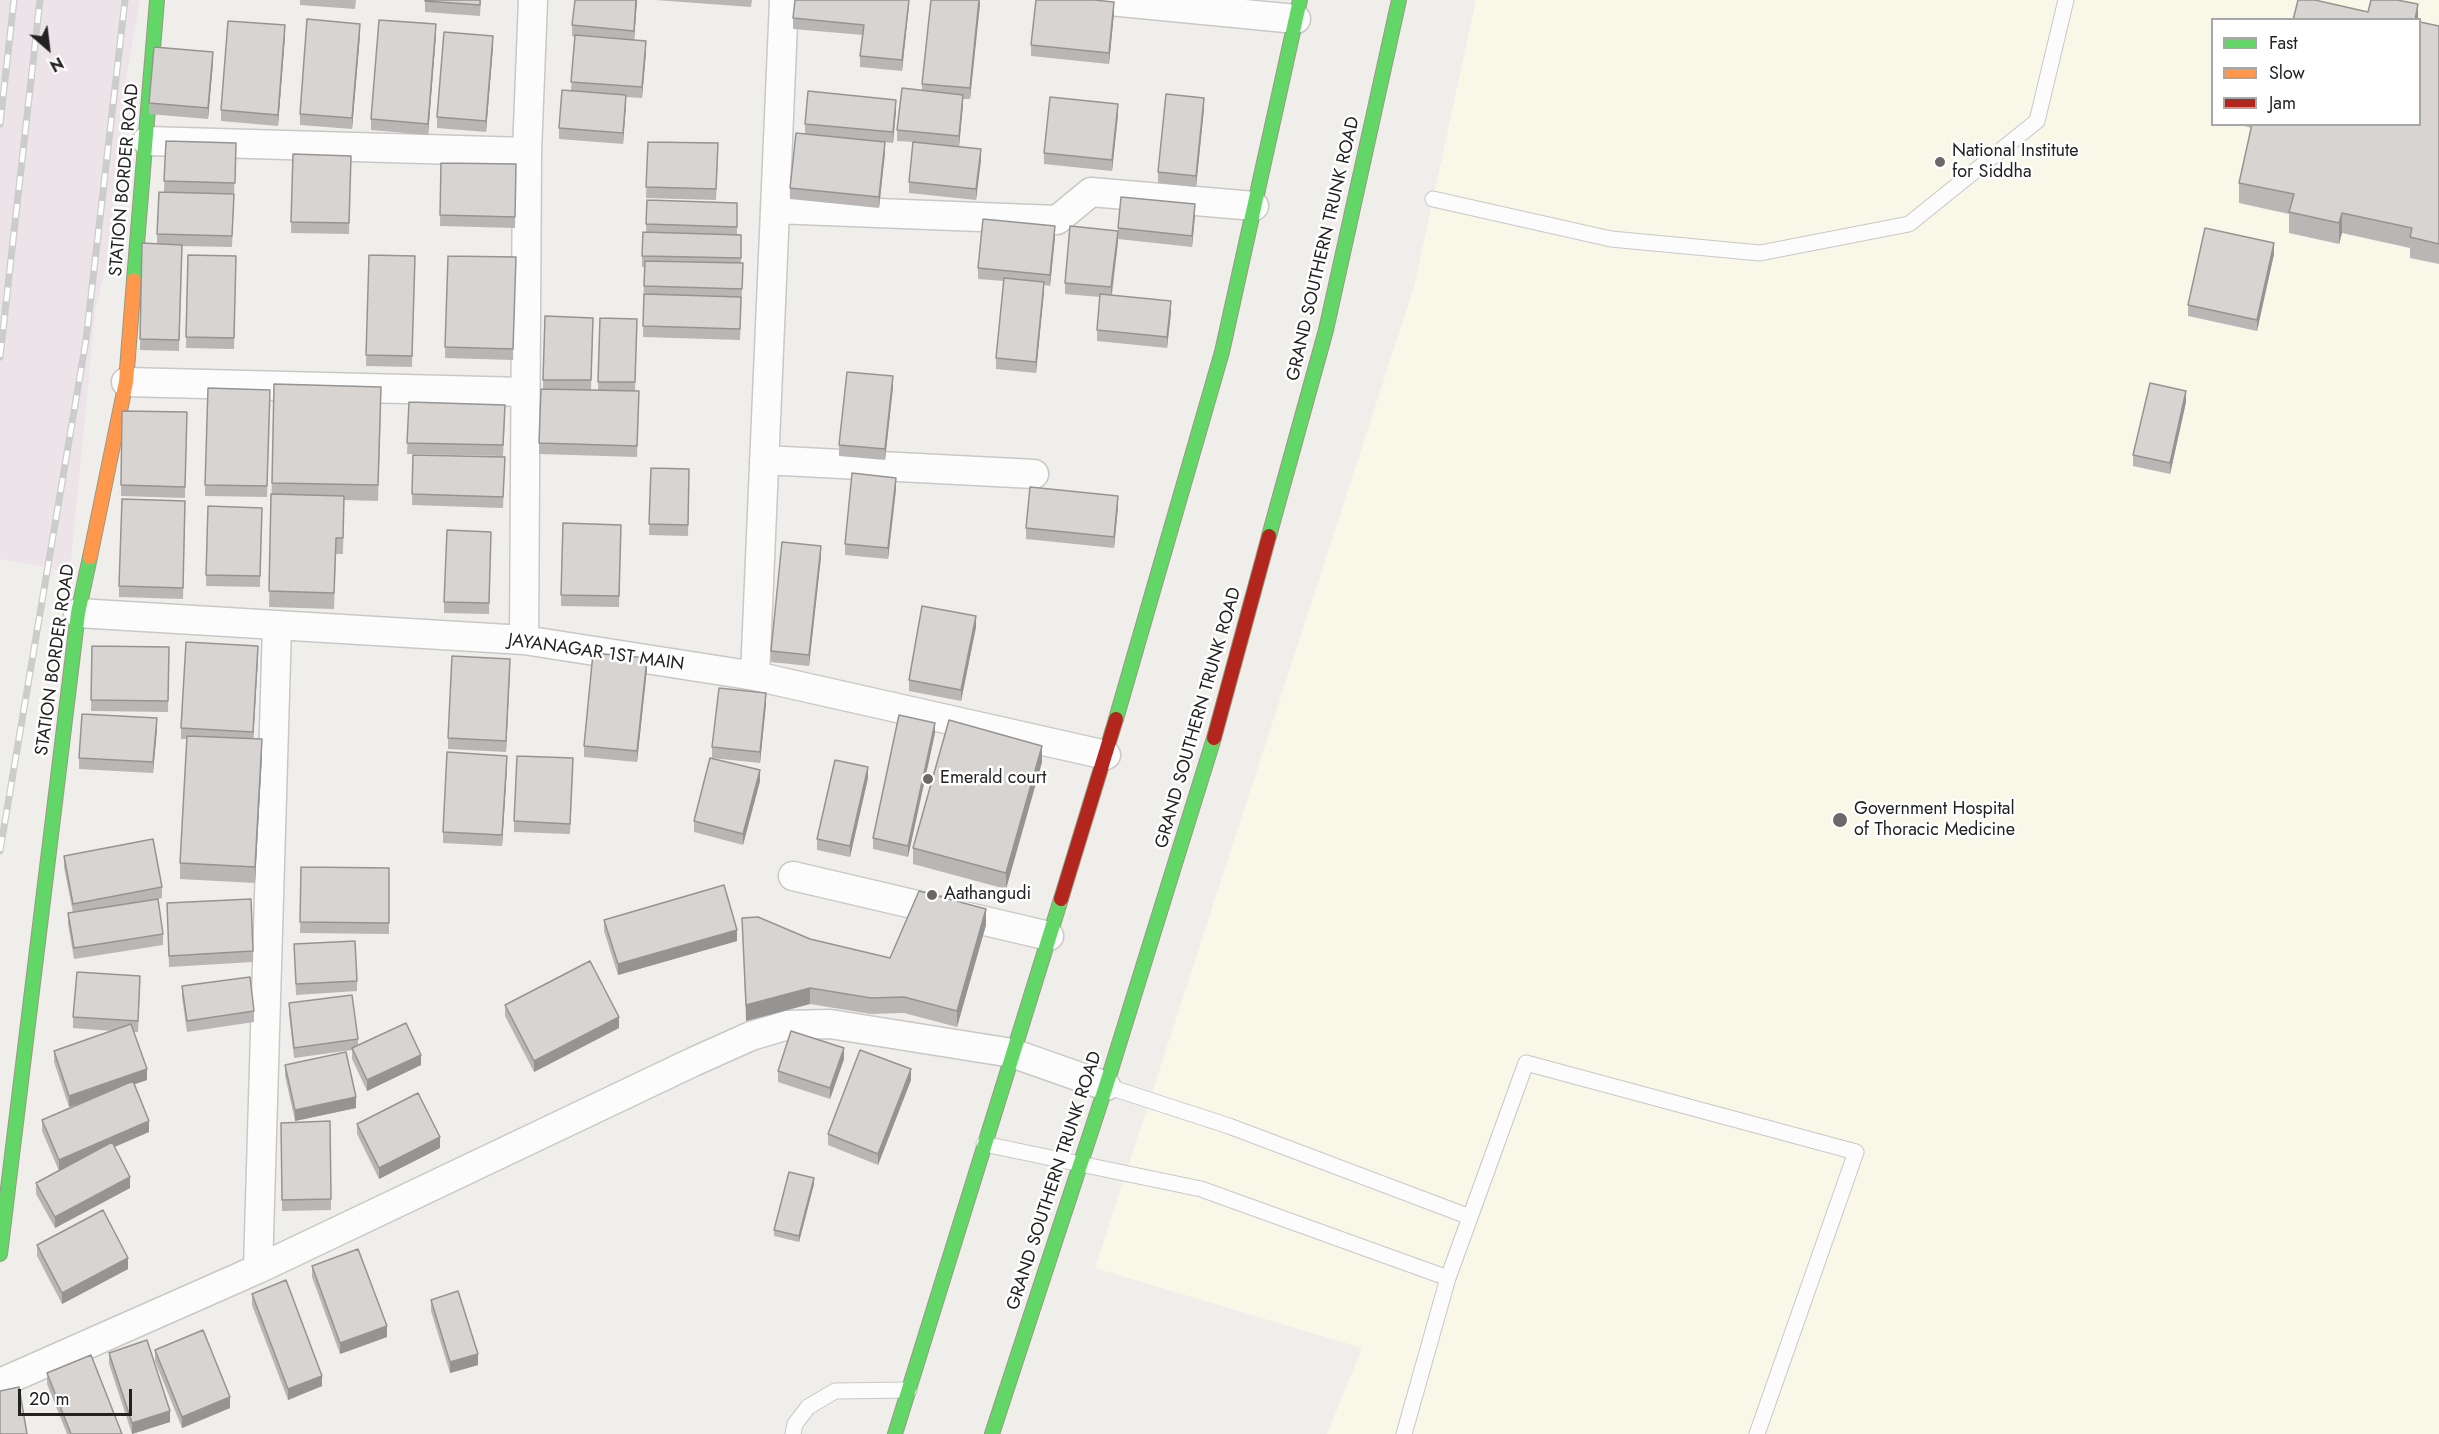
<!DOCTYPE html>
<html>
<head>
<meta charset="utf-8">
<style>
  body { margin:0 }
  #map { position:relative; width:2439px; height:1434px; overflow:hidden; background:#f0eeeb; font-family:Jost,sans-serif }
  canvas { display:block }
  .legend { position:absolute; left:2211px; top:18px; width:210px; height:108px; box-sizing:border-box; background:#fff; border:2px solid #a7a7a7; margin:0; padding:8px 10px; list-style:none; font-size:18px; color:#222 }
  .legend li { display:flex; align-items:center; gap:12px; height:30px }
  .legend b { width:30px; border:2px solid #a7a7a7 }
  .north { position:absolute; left:18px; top:18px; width:60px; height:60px; -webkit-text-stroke:4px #fff; paint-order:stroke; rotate:152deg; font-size:16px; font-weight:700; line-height:24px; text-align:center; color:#222 }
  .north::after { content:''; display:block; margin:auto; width:21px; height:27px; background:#222; clip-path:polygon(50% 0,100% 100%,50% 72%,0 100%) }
  .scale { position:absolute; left:18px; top:1389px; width:114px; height:27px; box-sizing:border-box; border:3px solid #222; border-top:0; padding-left:8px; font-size:18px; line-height:21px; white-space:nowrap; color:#222; -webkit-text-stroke:4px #fff; paint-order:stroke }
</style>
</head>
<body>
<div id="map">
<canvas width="2439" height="1434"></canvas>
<ul class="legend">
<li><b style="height:8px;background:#63d668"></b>Fast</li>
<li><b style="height:8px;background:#ff974d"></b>Slow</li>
<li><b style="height:8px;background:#b3261e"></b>Jam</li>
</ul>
<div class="north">N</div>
<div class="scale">20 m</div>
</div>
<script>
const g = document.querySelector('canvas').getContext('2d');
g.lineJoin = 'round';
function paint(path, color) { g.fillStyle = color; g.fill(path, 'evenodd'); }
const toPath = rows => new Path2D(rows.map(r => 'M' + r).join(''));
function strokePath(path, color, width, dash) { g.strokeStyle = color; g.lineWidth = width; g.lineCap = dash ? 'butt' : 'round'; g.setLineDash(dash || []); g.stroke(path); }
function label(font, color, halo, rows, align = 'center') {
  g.font = font + ' Jost,sans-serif'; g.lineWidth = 5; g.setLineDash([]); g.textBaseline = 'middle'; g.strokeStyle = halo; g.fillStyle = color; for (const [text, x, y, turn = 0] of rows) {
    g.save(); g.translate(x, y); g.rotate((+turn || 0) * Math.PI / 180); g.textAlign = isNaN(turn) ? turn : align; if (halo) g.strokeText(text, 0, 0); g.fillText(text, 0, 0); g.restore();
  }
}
const industrial = toPath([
  [0,0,140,0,123,97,110,248,95,313,70,572,0,559]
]);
const education = toPath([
  [1476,0,2439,0,2439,1434,1327,1434,1362,1348,1095,1268,1414,287],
  [2212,20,2420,20,2420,124,2212,124]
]);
const lane = toPath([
  [1433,199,1611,239,1760,253,1909,224,2037,121,2066,0],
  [1106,1086,1229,1126,1470,1217],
  [984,1144,1201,1189,1448,1278],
  [793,1434,795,1424,808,1407,835,1391,909,1390],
  [1404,1434,1448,1278,1526,1063,1856,1152,1757,1434]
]);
const street = toPath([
  [1100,0,1296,19],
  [147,141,527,152],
  [775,209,1057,220,1091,192,1254,206],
  [126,382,524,392],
  [764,460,1034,474],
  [78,613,524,640,755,676,1106,755],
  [524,640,527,152,533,0],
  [755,676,784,0],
  [793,876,1049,936],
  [258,1269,277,626],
  [0,1383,258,1269,693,1062,751,1036,788,1025,830,1024,1012,1053,1106,1086]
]);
const fast = toPath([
  [134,280,157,0],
  [1269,536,1326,330,1399,0],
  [1116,719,1222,352,1300,0],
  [0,1254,78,613,90,557],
  [895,1434,1061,899],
  [992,1434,1106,1086,1214,738]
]);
const slow = toPath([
  [90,557,126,382,134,280]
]);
const jam = toPath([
  [1214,738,1269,536],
  [1061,899,1116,719]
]);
const rail = toPath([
  [0,124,14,0],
  [0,357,40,0],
  [0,851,86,340,125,0]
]);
const wall = toPath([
  [300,0,356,0,355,9,300,5],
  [425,0,481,0,480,16,425,12],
  [637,0,634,40,646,52,642,98,626,97,623,144,559,139,559,128,571,91,575,37,572,36,572,25],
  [655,0,752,0,751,7],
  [909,0,902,71,860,67,860,56,863,35,793,29,793,18],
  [980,0,970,99,963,99,959,146,981,160,976,200,909,193,909,182,913,142,897,141,897,130,922,90,922,84],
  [1114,13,1109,64,1031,56,1031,45],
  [2439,26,2439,264,2410,258,2410,248,2342,233,2339,244,2289,233,2289,214,2239,203,2239,183,2252,128,2236,124,2420,124],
  [360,35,352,129,300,125,300,114],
  [436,35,428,135,371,130,371,119],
  [285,36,278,126,221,121,221,110],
  [493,47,486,132,437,128,437,117],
  [213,63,208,119,149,114,149,103],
  [1204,109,1196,187,1158,183,1158,172],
  [896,111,893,143,885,142,885,153,879,208,790,199,790,188,805,134,805,124],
  [1118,115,1112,171,1044,164,1044,153],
  [166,141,236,143,232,247,182,246,179,351,140,350,142,243,157,244,157,234,164,192],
  [648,142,718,154,716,200,646,198],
  [293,154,351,156,349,234,291,233],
  [441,163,516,164,515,228,440,226],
  [647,200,737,203,737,234,741,235,741,263,743,263,740,340,643,337,644,267,642,267,642,256,646,232],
  [1195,215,1192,247,1118,239,1118,228],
  [1055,237,1050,286,1044,285,1036,373,996,369,996,358,1004,281,978,279,978,268],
  [1118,242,1112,295,1171,312,1167,348,1097,341,1097,330,1100,297,1065,294,1065,283],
  [2274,254,2257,331,2188,316,2188,305],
  [188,255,236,256,234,349,186,348],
  [369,255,415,256,412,367,366,366],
  [448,256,516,257,513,360,445,358],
  [545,316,593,318,591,390,598,390,600,318,637,319,635,391,639,402,637,457,539,454,539,443,543,389],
  [274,384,381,403,378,501,344,500,343,554,336,554,334,609,269,607],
  [893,387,885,460,839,456,839,445],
  [208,388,270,390,267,497,205,496],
  [409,402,505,416,503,456,407,454],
  [2186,402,2170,474,2133,466,2133,455],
  [122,411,187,412,185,498,121,496],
  [413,455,505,457,503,508,412,505],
  [651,468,689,469,688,536,649,535],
  [896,489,888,559,845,555,845,544],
  [208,506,262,508,260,587,206,586],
  [1118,507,1114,548,1026,539,1026,528],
  [185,512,183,599,119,597,119,586],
  [563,523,621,525,619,607,561,606],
  [491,532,489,614,444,613,444,602],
  [821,557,809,666,771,662,771,651],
  [976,627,961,701,909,691,909,680],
  [92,646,169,647,168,712,91,711],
  [258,657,253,739,262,755,255,883,180,879,180,863,187,739,181,739,181,728],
  [647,669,637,762,584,757,584,746],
  [510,670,506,752,448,749,448,738],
  [766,704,760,763,712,758,712,747],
  [157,729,153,773,79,769,79,758],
  [935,733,908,857,873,849,873,838],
  [1042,762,1006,889,913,864,913,848],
  [507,767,502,846,443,843,443,832],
  [573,769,570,834,514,832,514,821],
  [868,778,850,857,817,850,817,839],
  [760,781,743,845,694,832,694,821],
  [64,856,162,887,162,898,149,901,163,934,163,945,74,959,68,924,68,913,73,913,64,867],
  [301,867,389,868,389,934,300,933],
  [167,903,253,951,253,962,169,967],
  [742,918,810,939,890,958,986,925,957,1027,904,1013,871,1014,810,1004,746,1021],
  [604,920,737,941,618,975,604,931],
  [294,944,357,981,357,991,296,995],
  [182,986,254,1011,254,1022,187,1032,182,997],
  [140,987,138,1032,134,1032,147,1080,134,1084,149,1132,114,1147,130,1188,55,1228,36,1194,36,1183,59,1171,42,1131,42,1120,86,1101,69,1107,54,1062,54,1051,113,1031,73,1028,73,1017],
  [289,1003,358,1039,358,1046,421,1065,367,1091,352,1059,352,1050,294,1058,289,1014],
  [505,1005,619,1028,534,1072,505,1016],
  [844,1059,830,1099,778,1082,778,1071],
  [285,1065,356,1108,295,1121,285,1076],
  [911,1080,878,1165,828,1145,828,1134],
  [330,1121,331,1210,282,1211,281,1123],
  [357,1124,440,1148,379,1179,357,1134],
  [814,1184,799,1242,774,1236,774,1230],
  [37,1245,128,1269,62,1304,37,1256],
  [312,1266,387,1337,340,1354,312,1277],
  [252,1294,322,1386,288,1400,252,1305],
  [431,1300,478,1365,450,1373,431,1311],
  [155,1350,230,1408,182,1428,155,1361],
  [109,1353,170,1422,132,1434,109,1364],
  [47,1373,122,1434,67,1434,47,1384]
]);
const shadedWall = toPath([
  [636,0,637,0,634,42,634,31],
  [909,0,909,6,902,71,902,60],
  [979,0,980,5,970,99,970,88],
  [1114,2,1114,13,1109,64,1109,53],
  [2418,4,2418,20,2415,20],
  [360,24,360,35,352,129,352,118],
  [436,24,436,35,428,135,428,124],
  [285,25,285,36,278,126,278,115],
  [493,36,493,47,486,132,486,121],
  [646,41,646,52,642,98,642,87],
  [213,52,213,63,208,119,208,108],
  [626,95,626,106,623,144,623,133],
  [963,95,963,106,959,147,959,136],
  [1204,98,1204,109,1196,187,1196,176],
  [896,100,896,111,893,143,893,132],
  [1118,104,1118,115,1112,171,1112,160],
  [885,142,885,153,879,208,879,197],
  [981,149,981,160,976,200,976,189],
  [1195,204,1195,215,1192,247,1192,236],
  [2342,213,2342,233,2339,244,2339,223],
  [1055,226,1055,237,1050,286,1050,275],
  [1118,231,1118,242,1111,298,1111,287],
  [2274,243,2274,254,2257,331,2257,320],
  [1044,282,1044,293,1036,373,1036,362],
  [1171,301,1171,312,1167,348,1167,337],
  [893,376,893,387,885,460,885,449],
  [2186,391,2186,402,2170,474,2170,463],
  [896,478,896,489,888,559,888,548],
  [1118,496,1118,507,1114,548,1114,537],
  [821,546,821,557,809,666,809,655],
  [976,616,976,627,961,701,961,690],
  [258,646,258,657,253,743,253,732],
  [647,658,647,669,637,762,637,751],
  [510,659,510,670,506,752,506,741],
  [766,693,766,704,760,763,760,752],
  [157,718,157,729,153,773,153,762],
  [935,723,935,733,908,857,908,846],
  [262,739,262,755,255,883,255,867],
  [1042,746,1042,762,1006,889,1006,873],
  [507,756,507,767,502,846,502,835],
  [868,767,868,778,850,857,850,846],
  [760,770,760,781,743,845,743,834],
  [986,909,986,925,957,1027,957,1011],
  [737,930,737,941,618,975,618,964],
  [810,988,810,1004,746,1021,746,1005],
  [619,1017,619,1028,534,1072,534,1061],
  [844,1048,844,1059,830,1099,830,1088],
  [421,1055,421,1065,367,1091,367,1080],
  [147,1069,147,1080,69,1107,69,1096],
  [911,1069,911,1080,878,1165,878,1154],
  [356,1097,356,1108,295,1121,295,1110],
  [149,1121,149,1132,59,1171,59,1160],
  [440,1137,440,1148,379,1179,379,1168],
  [130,1177,130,1188,55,1228,55,1217],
  [814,1178,814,1184,799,1242,799,1236],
  [128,1258,128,1269,62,1304,62,1293],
  [387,1326,387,1337,340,1354,340,1343],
  [478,1354,478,1365,450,1373,450,1362],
  [322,1376,322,1386,288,1400,288,1389],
  [230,1397,230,1408,182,1428,182,1417],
  [170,1411,170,1422,132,1434,132,1423]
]);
const building = toPath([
  [425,0,480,0,480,5,425,1,425,0],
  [575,0,636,0,634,31,572,25,575,0],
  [795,0,909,0,902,60,860,56,864,25,793,18,795,0],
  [931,0,979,0,970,88,922,84,931,0],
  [1036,0,1094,0,1114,2,1109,53,1031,45,1036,0],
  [2298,0,2315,0,2368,12,2371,0,2397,0,2418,4,2415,20,2293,20,2298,0],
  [307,19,360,24,352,118,300,114,307,19],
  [379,20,436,24,428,124,371,119,379,20],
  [228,21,285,25,278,115,221,110,228,21],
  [2420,22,2439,26,2439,244,2410,237,2412,228,2342,213,2339,223,2289,212,2294,194,2239,183,2252,124,2420,124,2420,22],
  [444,32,493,36,486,121,437,117,444,32],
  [575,35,646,41,642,87,571,82,575,35],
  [154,47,213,52,208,108,149,103,154,47],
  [902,88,963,95,959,136,897,130,902,88],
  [562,90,626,95,623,133,559,128,562,90],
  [808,91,896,100,893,132,805,124,808,91],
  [1166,94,1204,98,1196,176,1158,172,1166,94],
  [1050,97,1118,104,1112,160,1044,153,1050,97],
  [796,133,885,142,879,197,790,188,796,133],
  [166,141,236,143,235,183,164,181,166,141],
  [648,142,718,143,716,189,646,187,648,142],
  [913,142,981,149,976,189,909,182,913,142],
  [293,154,351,156,349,223,291,222,293,154],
  [441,163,516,164,515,217,440,215,441,163],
  [159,192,234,194,232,236,157,234,159,192],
  [1121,197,1195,204,1192,236,1118,228,1121,197],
  [647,200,737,203,737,227,646,224,647,200],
  [983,219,1055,226,1050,275,978,268,983,219],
  [1070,226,1118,231,1111,287,1065,283,1070,226],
  [2205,228,2274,243,2257,320,2188,305,2205,228],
  [643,232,741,235,741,258,642,256,643,232],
  [142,243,182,245,179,340,140,339,142,243],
  [188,255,236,256,234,338,186,337,188,255],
  [369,255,415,256,412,356,366,355,369,255],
  [448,256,516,257,513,349,445,347,448,256],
  [645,261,743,263,742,289,644,286,645,261],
  [1004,278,1044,282,1036,362,996,358,1004,278],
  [644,294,741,297,740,329,643,326,644,294],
  [1100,294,1171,301,1167,337,1097,330,1100,294],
  [545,316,593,318,591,380,543,380,545,316],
  [600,318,637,319,635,382,598,382,600,318],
  [847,372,893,376,885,449,839,445,847,372],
  [2150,383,2186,391,2170,463,2133,455,2150,383],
  [274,384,381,387,378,485,272,483,274,384],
  [208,388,270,390,267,486,205,485,208,388],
  [541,389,639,391,637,446,539,443,541,389],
  [409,402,505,405,503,445,407,443,409,402],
  [122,411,187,412,185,487,121,485,122,411],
  [413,455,505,457,503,497,412,494,413,455],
  [651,468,689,469,688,525,649,524,651,468],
  [852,473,896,478,888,548,845,544,852,473],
  [1030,487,1118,496,1114,537,1026,528,1030,487],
  [271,494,344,496,343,538,336,538,334,593,269,591,271,494],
  [122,499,185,501,183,588,119,586,122,499],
  [208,506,262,508,260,576,206,575,208,506],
  [563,523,621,525,619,596,561,595,563,523],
  [447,530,491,532,489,603,444,602,447,530],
  [782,542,821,546,809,655,771,651,782,542],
  [922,606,976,616,961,690,909,680,922,606],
  [186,642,258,646,253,732,181,728,186,642],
  [92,646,169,647,168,701,91,700,92,646],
  [593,653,647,658,637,751,584,746,593,653],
  [452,656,510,659,506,741,448,738,452,656],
  [719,688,766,693,760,752,712,747,719,688],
  [82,714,157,718,153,762,79,758,82,714],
  [899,715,935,723,908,846,873,838,899,715],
  [949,720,1042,746,1006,873,913,848,949,720],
  [187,736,262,739,255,867,180,863,187,736],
  [447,752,507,756,502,835,443,832,447,752],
  [517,756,573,758,570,824,514,821,517,756],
  [710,758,760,770,743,834,694,821,710,758],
  [835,760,868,767,850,846,817,839,835,760],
  [153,839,162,887,73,904,64,856,153,839],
  [301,867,389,868,389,923,300,922,301,867],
  [724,885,737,930,618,964,604,920,724,885],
  [919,891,986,909,957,1011,904,997,871,998,810,988,746,1005,742,918,758,917,810,939,890,958,919,891],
  [158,899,163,934,74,948,68,913,158,899],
  [251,899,253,951,169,956,167,903,251,899],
  [355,941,357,981,296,984,294,944,355,941],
  [590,961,619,1017,534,1061,505,1005,590,961],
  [77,972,140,976,138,1021,73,1017,77,972],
  [250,977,254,1011,187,1021,182,986,250,977],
  [352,995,358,1039,294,1048,289,1003,352,995],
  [406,1023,421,1055,367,1080,352,1048,406,1023],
  [131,1024,147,1069,69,1096,54,1051,131,1024],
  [791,1031,844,1048,830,1088,778,1071,791,1031],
  [860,1050,911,1069,878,1154,828,1134,860,1050],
  [346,1052,356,1097,295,1110,285,1065,346,1052],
  [133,1081,149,1121,59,1160,42,1120,133,1081],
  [418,1093,440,1137,379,1168,357,1124,418,1093],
  [330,1121,331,1199,282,1200,281,1123,330,1121],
  [112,1142,130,1177,55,1217,36,1183,112,1142],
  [789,1172,814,1178,799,1236,774,1230,789,1172],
  [103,1210,128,1258,62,1293,37,1245,103,1210],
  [358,1249,387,1326,340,1343,312,1266,358,1249],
  [286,1280,322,1376,288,1389,252,1294,286,1280],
  [458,1291,478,1354,450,1362,431,1300,458,1291],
  [203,1330,230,1397,182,1417,155,1350,203,1330],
  [147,1340,170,1411,132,1423,109,1353,147,1340],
  [91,1355,122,1434,71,1434,47,1373,91,1355],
  [19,1387,27,1434,0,1434,0,1391,19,1387]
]);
const markers = [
  [1940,162,6,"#6a6968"],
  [928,779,6,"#6a6968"],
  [1840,820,8,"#6a6968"],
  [932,895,6,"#6a6968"]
];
const poiNames = [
  ["National Institute",1952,152],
  ["for Siddha",1952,173],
  ["Emerald court",940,779],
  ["Government Hospital",1854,810],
  ["of Thoracic Medicine",1854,831],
  ["Aathangudi",944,895]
];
const streetNames = [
  ["STATION BORDER ROAD",125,180,-85],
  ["GRAND SOUTHERN TRUNK ROAD",1324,249,-77],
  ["JAYANAGAR 1ST MAIN",596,653,8],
  ["STATION BORDER ROAD",56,660,-82],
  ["GRAND SOUTHERN TRUNK ROAD",1199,718,-74],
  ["GRAND SOUTHERN TRUNK ROAD",1055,1181,-72]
];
paint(industrial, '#ede4e9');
paint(education, '#f8f7e8');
strokePath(lane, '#c9c8c7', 17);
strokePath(street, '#c9c8c7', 31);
strokePath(fast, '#999a82', 16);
strokePath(slow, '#999a82', 16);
strokePath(jam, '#999a82', 16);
strokePath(lane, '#fdfcfc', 15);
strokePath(street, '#fdfcfc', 28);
strokePath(fast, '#63d668', 14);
strokePath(slow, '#ff974d', 14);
strokePath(jam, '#b3261e', 14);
strokePath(rail, '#ccc', 7);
strokePath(rail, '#fff', 4.5, [14]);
paint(wall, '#b9b6b5');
paint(shadedWall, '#969493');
paint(building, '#d7d4d2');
strokePath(building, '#969493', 1.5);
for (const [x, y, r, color] of markers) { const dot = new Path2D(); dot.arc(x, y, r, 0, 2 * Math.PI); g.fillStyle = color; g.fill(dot); strokePath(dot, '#fff', 2); }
label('18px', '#222', '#fff', poiNames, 'left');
label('18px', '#222', '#fff', streetNames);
</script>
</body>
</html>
